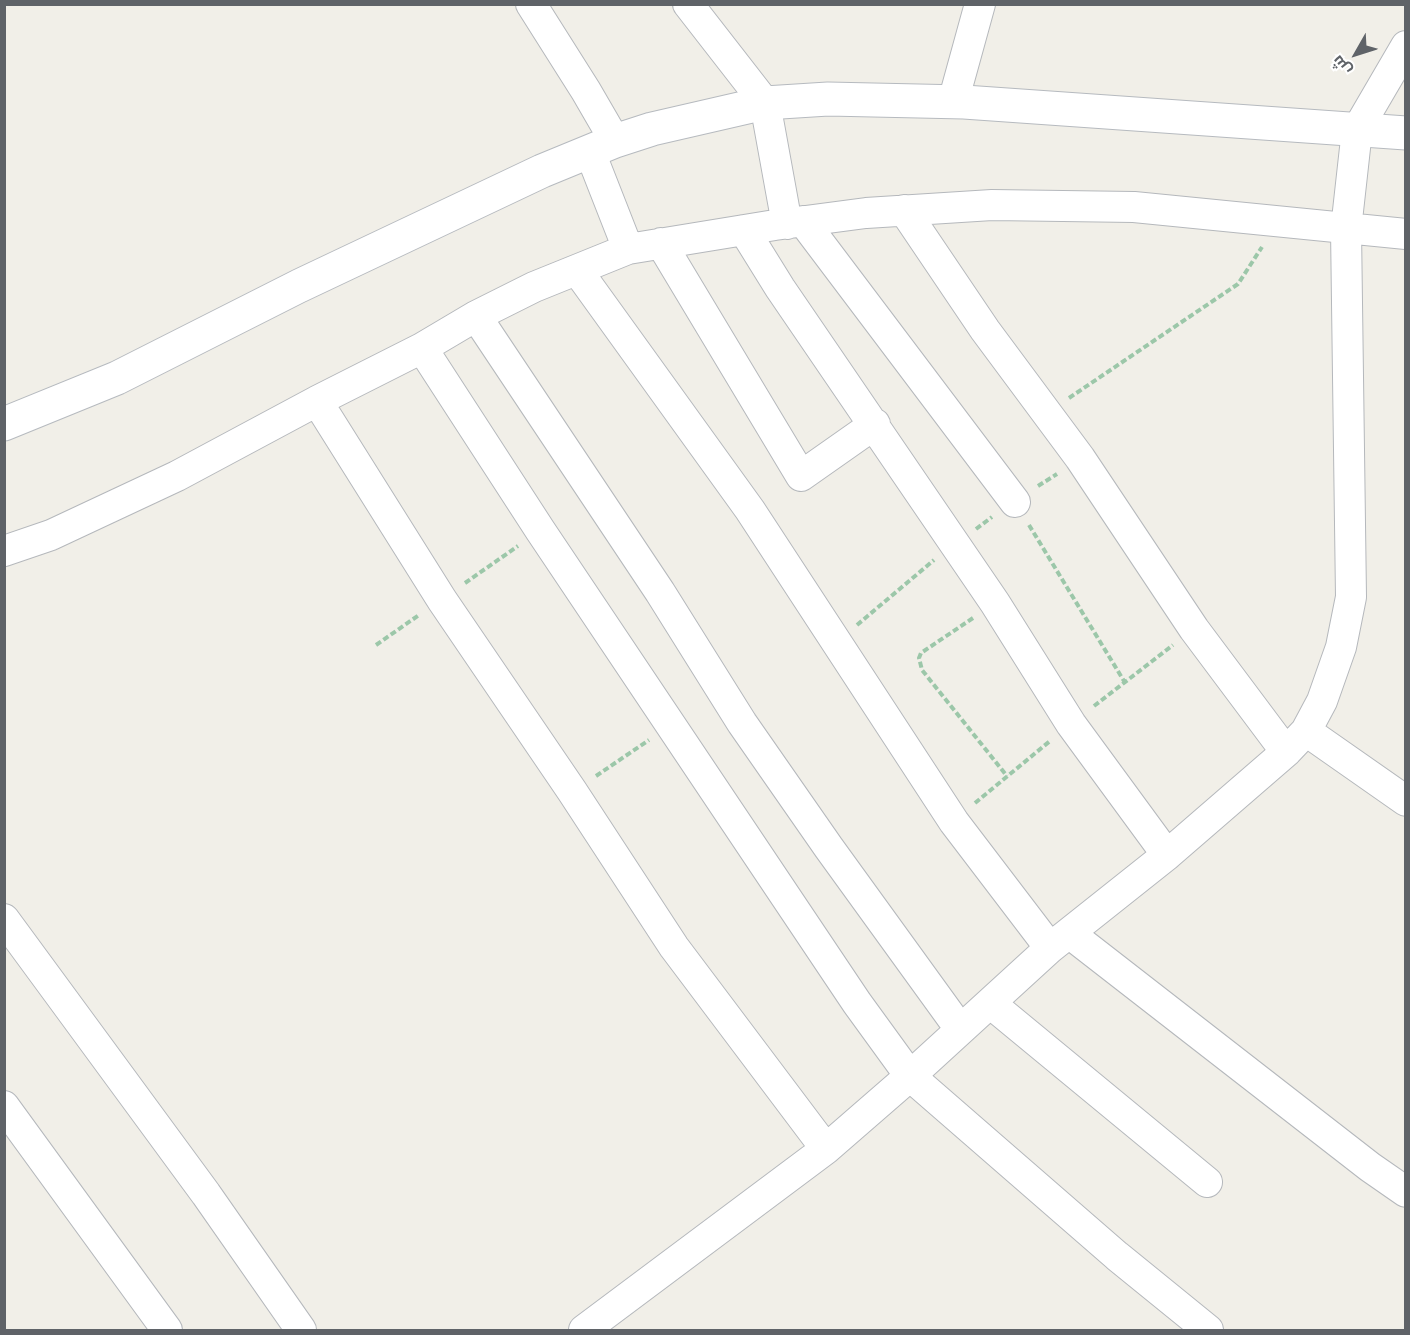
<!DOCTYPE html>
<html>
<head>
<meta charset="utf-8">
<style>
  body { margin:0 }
  #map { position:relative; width:1410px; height:1335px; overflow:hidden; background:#f1efe8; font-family:"Public Sans",Cairo,sans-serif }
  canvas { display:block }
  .frame { position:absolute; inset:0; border:6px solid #5f6368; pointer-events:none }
  .north { position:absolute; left:1326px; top:24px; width:60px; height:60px; -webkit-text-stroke:4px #fff; paint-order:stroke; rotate:231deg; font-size:16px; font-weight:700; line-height:24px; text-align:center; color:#5f6368 }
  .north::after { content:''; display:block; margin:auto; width:21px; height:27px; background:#5f6368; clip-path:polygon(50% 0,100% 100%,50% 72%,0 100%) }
</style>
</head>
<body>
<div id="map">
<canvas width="1410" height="1335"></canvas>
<div class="frame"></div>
<div class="north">ش</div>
</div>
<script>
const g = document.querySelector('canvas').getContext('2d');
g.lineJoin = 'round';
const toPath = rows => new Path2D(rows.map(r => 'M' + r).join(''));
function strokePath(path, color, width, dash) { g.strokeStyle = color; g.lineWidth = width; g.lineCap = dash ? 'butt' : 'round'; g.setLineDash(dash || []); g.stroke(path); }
const path = toPath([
  [1069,398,1238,284,1262,247],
  [1038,486,1057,474],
  [1029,525,1124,681],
  [976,529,992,517],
  [465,583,518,546],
  [973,618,921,653,919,658,922,670,1007,776],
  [857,625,934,560],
  [376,645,419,615],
  [1094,706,1173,645],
  [596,776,649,740],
  [975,803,1050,741]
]);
const minor = toPath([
  [531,4,586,91,615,141],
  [688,4,765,103,787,224],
  [953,102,980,4],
  [590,152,628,249],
  [904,210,985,330,1080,458,1194,629,1286,752],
  [803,221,1015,502],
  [744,230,780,288,995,603,1071,724,1167,855],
  [661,243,801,476,875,424],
  [577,270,750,510,954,822,1050,948],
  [422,348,540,530,857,1003,910,1076,1117,1256,1208,1330],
  [317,401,422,348,476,316],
  [4,551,51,535,177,476,317,401,442,600,572,791,674,947,826,1149],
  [1306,731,1406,801],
  [4,919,206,1194,301,1330],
  [1069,933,1370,1167,1406,1192],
  [990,1003,1207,1182],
  [960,1029,829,848,742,723,660,592,476,316,534,287,628,249,775,225,866,213,992,205,1134,207,1406,234],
  [4,1106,167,1330],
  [584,1330,826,1149,910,1076,1050,948,1167,855,1286,752,1306,731,1322,701,1341,647,1351,597,1346,229,1357,130,1406,46]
]);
const secondary = toPath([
  [4,424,117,378,299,286,542,171,615,141,652,129,765,103,828,99,964,102,1406,133]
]);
strokePath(minor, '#b5b8bc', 32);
strokePath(secondary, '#b6babf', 35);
strokePath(path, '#9cc7a9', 4, [6, 3]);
strokePath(minor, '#fff', 30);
strokePath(secondary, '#fff', 33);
</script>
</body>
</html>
